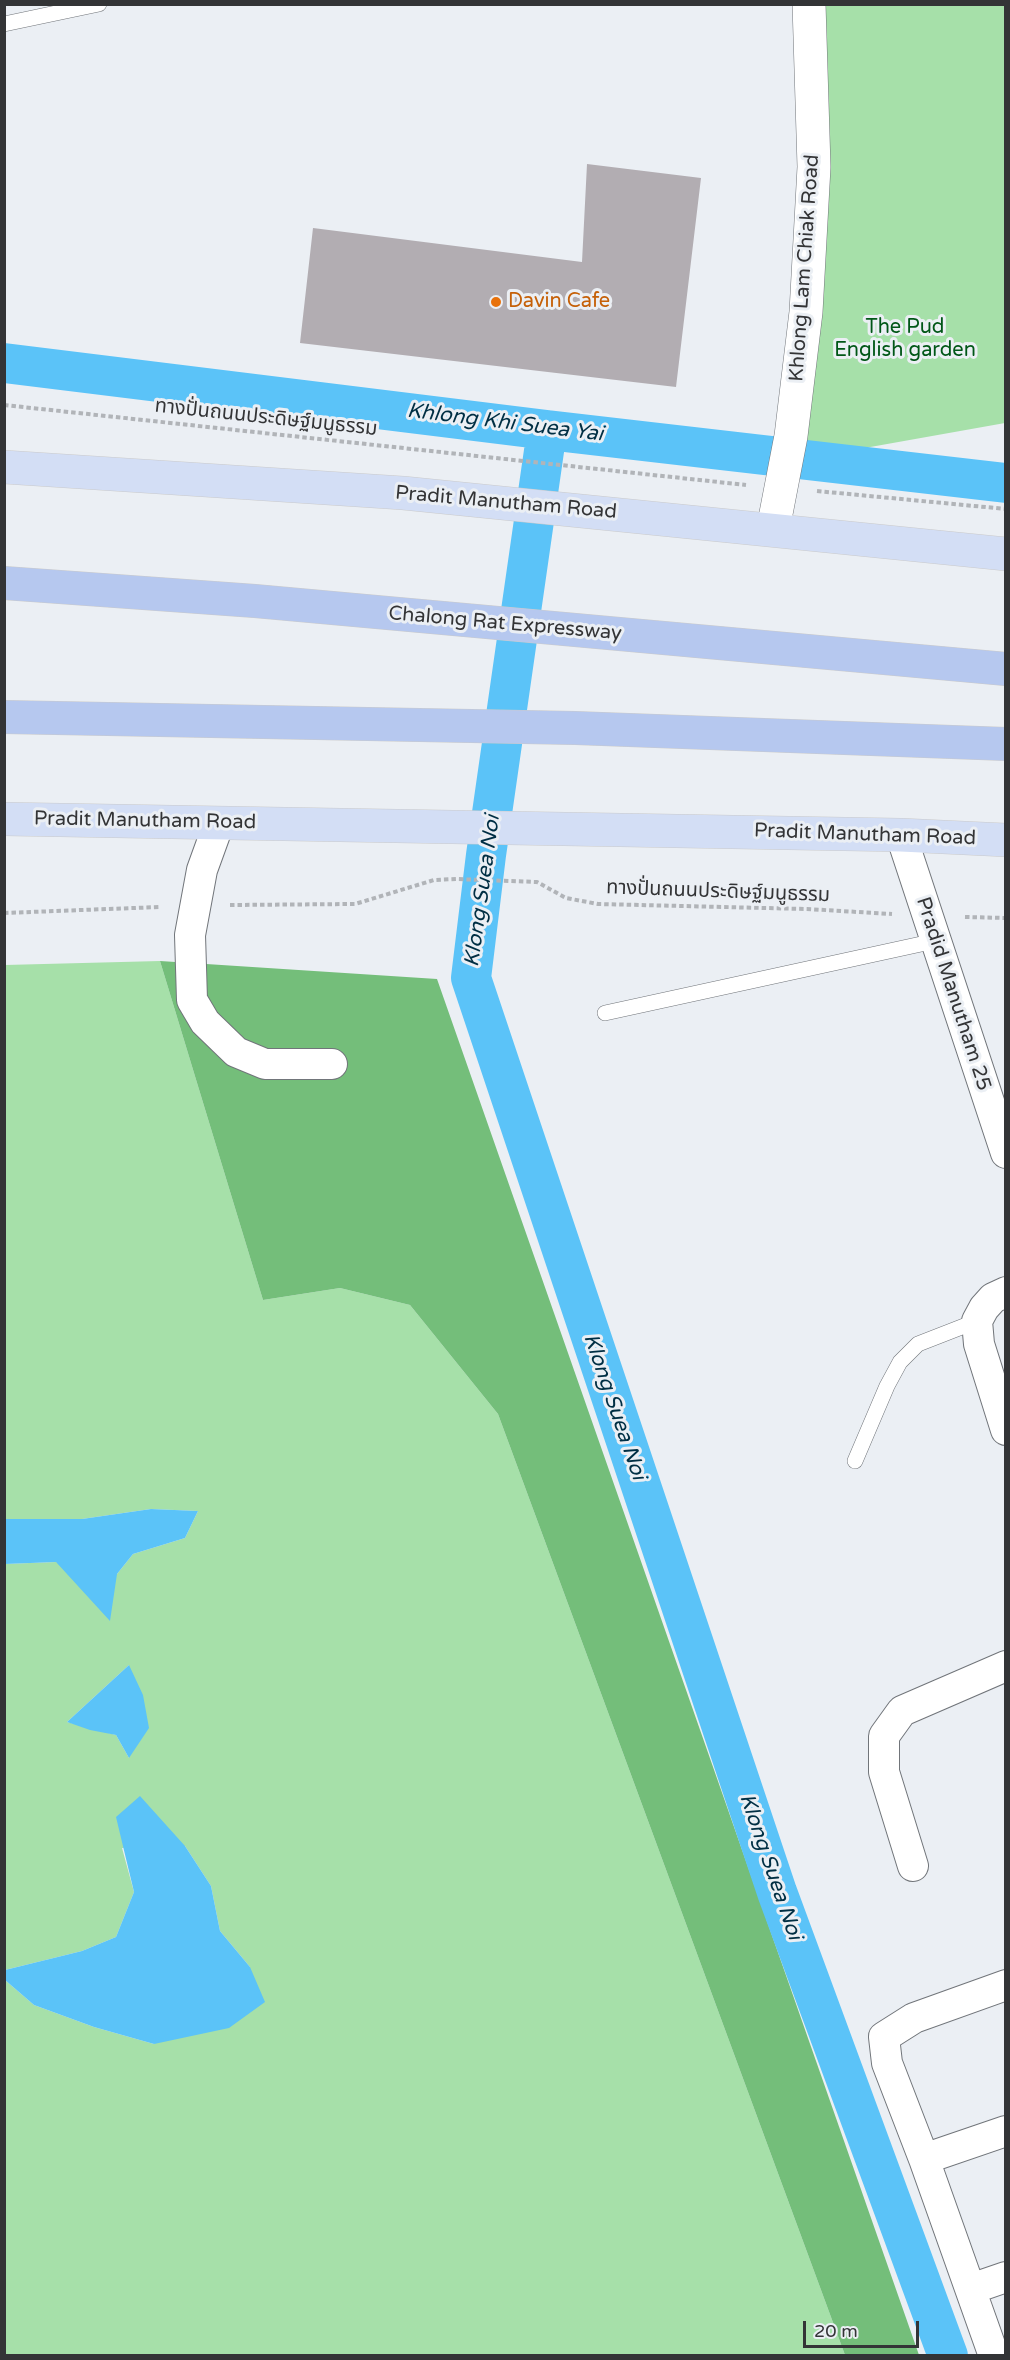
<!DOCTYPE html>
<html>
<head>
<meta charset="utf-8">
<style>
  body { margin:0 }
  #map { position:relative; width:1010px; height:2360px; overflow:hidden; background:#ebeff4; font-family:"Varela Round",sans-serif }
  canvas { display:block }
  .frame { position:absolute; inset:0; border:6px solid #333436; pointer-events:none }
  .scale { position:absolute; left:803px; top:2321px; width:116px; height:27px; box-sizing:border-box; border:3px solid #333436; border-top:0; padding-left:8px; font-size:18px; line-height:21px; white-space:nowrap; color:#333436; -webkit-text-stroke:4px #ebeff4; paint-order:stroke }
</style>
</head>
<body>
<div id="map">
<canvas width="1010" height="2360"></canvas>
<div class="frame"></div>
<div class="scale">20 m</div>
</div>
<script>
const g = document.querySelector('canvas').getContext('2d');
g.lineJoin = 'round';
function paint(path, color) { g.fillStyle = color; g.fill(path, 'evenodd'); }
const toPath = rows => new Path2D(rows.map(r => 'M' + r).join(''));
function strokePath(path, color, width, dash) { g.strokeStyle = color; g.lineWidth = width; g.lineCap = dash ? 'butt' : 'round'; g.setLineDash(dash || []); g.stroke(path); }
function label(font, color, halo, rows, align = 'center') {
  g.font = font + ' "Varela Round","Noto Sans Thai",sans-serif'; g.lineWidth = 6; g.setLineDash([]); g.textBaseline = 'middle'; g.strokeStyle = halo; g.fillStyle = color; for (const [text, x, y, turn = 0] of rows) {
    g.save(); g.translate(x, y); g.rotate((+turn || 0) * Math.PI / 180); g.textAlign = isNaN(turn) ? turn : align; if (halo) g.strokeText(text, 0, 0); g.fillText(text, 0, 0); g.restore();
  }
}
const green = toPath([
  [809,5,1005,5,1005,423,803,459],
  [160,961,263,1300,340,1288,410,1305,498,1414,845,2355,5,2355,5,1980,34,2005,94,2027,154,2044,250,1967,220,1931,211,1886,185,1846,122,1848,134,1892,116,1937,82,1951,5,1970,4,1564,56,1562,117,1574,133,1554,185,1538,198,1511,151,1509,82,1519,5,1519,5,965],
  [129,1665,129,1758,116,1735,67,1722]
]);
const forest = toPath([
  [160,961,437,979,919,2355,845,2355,498,1414,410,1305,340,1288,263,1300]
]);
const water = toPath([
  [151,1509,198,1511,185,1538,133,1554,117,1574,110,1621,56,1562,5,1564,5,1519,82,1519],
  [129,1665,143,1695,149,1728,129,1758,116,1735,90,1730,67,1722],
  [140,1796,185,1846,211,1886,220,1931,250,1967,265,2002,229,2028,154,2044,94,2027,34,2005,5,1980,5,1970,82,1951,116,1937,134,1892,116,1817]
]);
const canal = toPath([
  [4,363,547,430,1006,483],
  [547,430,486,855,471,978,777,1892,948,2356]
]);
const building = toPath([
  [587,164,701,178,676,387,300,343,313,228,582,262]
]);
const path = toPath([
  [4,405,746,485],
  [817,491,1006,509],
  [230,905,355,904,434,880,456,879,537,882,566,898,598,904,807,909,892,914],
  [4,913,160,907],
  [965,917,1006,918]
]);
const lane = toPath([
  [4,24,99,4],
  [605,1013,935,941],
  [855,1461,887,1386,900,1362,918,1344,977,1321]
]);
const street = toPath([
  [219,823,202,870,190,935,192,1000,205,1022,236,1052,265,1064,332,1064],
  [901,835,1006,1153],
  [1006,1292,993,1298,984,1308,977,1321,979,1344,1006,1430],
  [913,1866,884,1772,884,1736,902,1711,1006,1666],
  [924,2159,1006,2131],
  [971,2289,1006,2277],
  [994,2356,924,2159,887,2063,884,2037,914,2018,1006,1985]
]);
const secondary = toPath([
  [773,529,791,436,806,312,814,167,809,4]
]);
const primary = toPath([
  [4,467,403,493,1006,554],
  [4,819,901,835,1006,840]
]);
const highway = toPath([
  [4,583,255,601,1006,669],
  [4,717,575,728,1006,744]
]);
const markers = [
  [496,302,6,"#e8710a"]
];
const streetNames = [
  ["Khlong Lam Chiak Road",805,268,-86],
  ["ทางปั่นถนนประดิษฐ์มนูธรรม",266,418,6],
  ["Pradit Manutham Road",506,503,5],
  ["Chalong Rat Expressway",505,624,5],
  ["Pradit Manutham Road",145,821,1],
  ["Pradit Manutham Road",865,835,2],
  ["ทางปั่นถนนประดิษฐ์มนูธรรม",718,892,2],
  ["Pradid Manutham 25",953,994,72]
];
const foodNames = [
  ["Davin Cafe",508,302]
];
const parkNames = [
  ["The Pud",905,328],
  ["English garden",905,351]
];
const waterNames = [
  ["Khlong Khi Suea Yai",505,423,7],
  ["Klong Suea Noi",483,891,-82],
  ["Klong Suea Noi",614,1407,71],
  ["Klong Suea Noi",770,1867,71]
];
paint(green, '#a6e0a9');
paint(forest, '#74be7a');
paint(water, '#5bc3f8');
strokePath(canal, '#5bc3f8', 40);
paint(building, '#b2adb2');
strokePath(lane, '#71757a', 16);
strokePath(street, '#71757a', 32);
strokePath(secondary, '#71757a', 34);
strokePath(primary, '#cacacb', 34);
strokePath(highway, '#cacacb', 34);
strokePath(path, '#b1b4b8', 4, [4.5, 3]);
strokePath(lane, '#fff', 15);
strokePath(street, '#fff', 30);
strokePath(secondary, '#fff', 33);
strokePath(primary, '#d3def5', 33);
strokePath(highway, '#b6c8ef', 33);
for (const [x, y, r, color] of markers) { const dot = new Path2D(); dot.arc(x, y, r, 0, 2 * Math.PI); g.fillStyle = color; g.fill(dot); strokePath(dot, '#ebeff4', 2); }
label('20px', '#333436', '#ebeff4', streetNames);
label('20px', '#c56008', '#ebeff4', foodNames, 'left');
label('20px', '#005717', '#ebeff4', parkNames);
label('italic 21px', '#002f44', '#ebeff4', waterNames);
</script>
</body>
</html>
